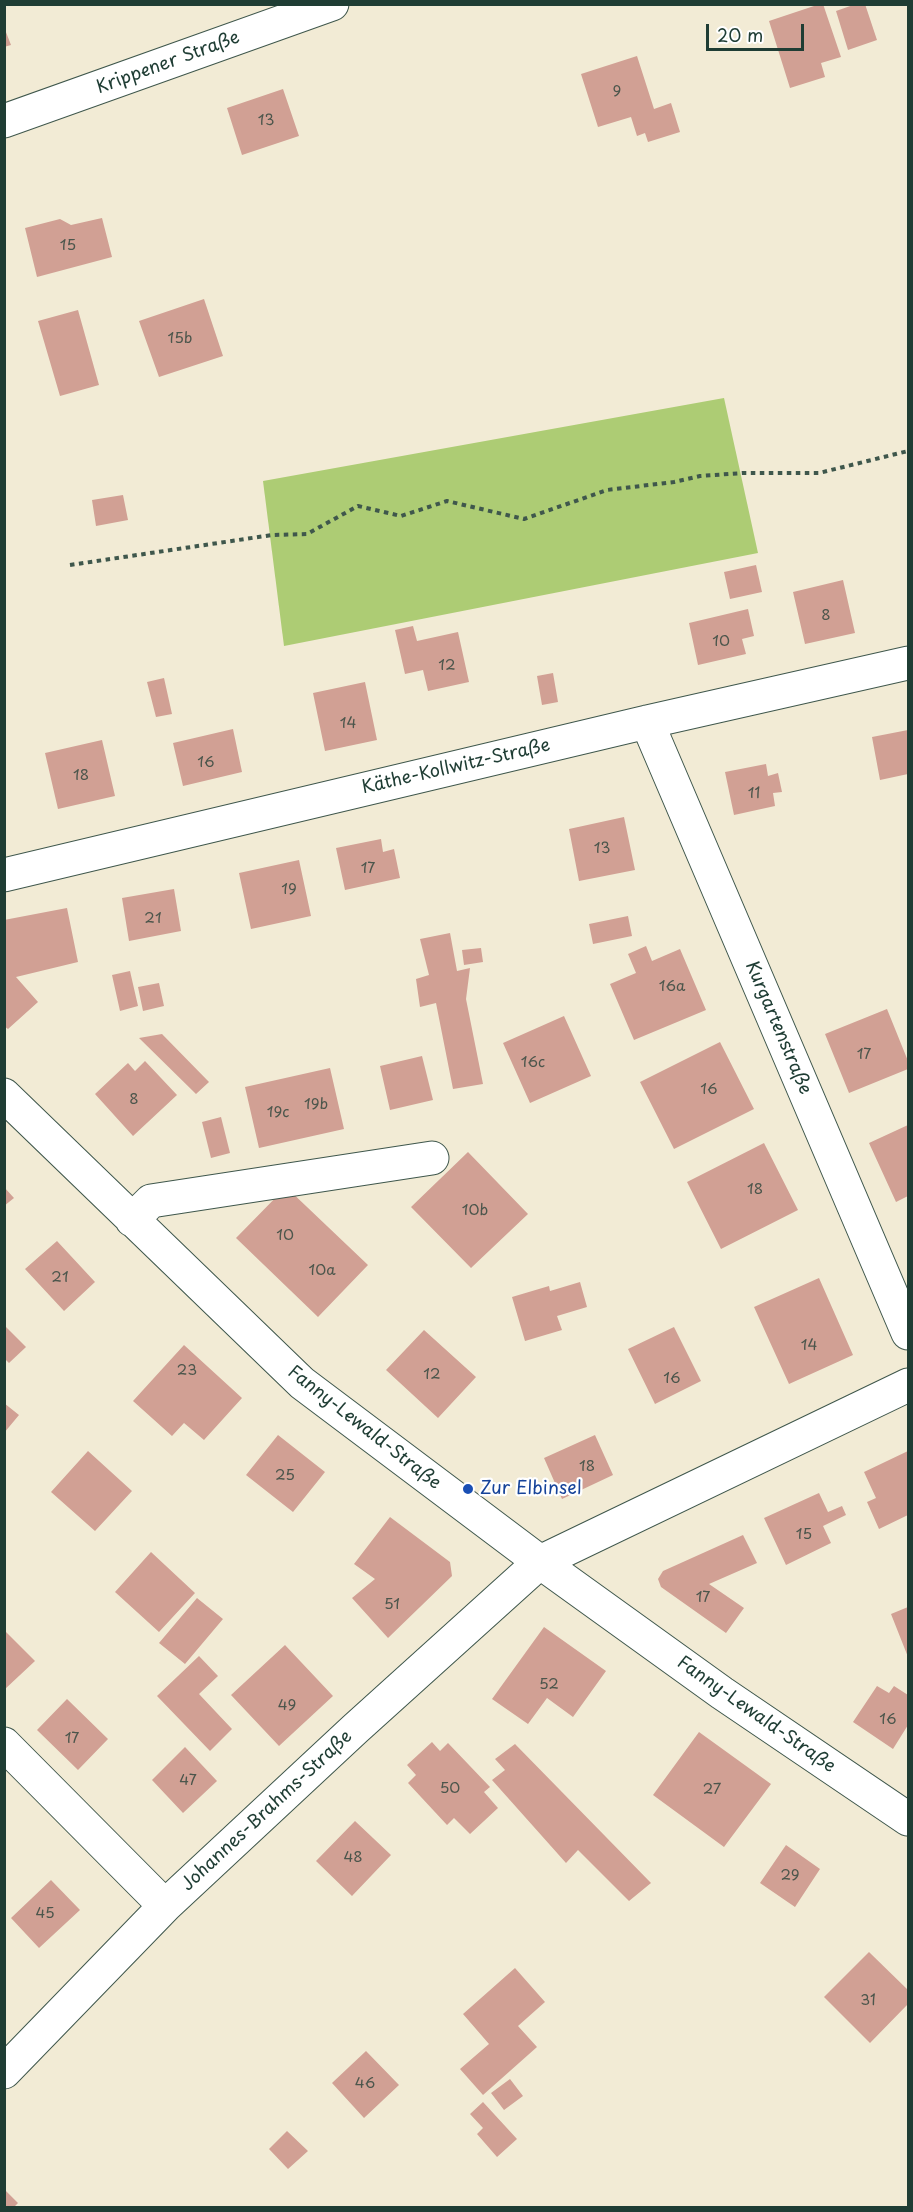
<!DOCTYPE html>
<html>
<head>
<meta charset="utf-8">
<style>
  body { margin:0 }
  #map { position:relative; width:913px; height:2212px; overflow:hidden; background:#f2ebd5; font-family:"Playpen Sans",sans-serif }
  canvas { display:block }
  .frame { position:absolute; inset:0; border:6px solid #1f3d34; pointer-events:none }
  .scale { position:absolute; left:706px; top:24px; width:98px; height:27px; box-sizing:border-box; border:3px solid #1f3d34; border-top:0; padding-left:8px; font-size:18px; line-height:21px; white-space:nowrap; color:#1f3d34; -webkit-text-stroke:4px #fff; paint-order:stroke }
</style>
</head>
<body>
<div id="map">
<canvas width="913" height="2212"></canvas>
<div class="frame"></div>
<div class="scale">20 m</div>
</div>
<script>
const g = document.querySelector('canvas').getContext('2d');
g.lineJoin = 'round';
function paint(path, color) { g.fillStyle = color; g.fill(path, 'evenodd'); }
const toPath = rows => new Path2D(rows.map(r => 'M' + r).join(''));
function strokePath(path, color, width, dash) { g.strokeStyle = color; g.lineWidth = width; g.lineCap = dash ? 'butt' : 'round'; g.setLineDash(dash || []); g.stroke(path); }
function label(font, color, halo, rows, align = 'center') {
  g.font = font + ' "Playpen Sans",sans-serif'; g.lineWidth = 4.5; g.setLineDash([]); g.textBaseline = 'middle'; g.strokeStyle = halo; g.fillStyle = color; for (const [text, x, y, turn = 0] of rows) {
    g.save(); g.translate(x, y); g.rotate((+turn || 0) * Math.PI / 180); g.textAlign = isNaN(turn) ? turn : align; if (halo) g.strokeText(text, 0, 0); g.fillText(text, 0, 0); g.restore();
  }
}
const green = toPath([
  [724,398,758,553,284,646,263,481]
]);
const building = toPath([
  [820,4,823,4,841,57,821,63,825,77,790,88,769,21],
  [856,4,865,4,877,40,848,50,836,11],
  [4,27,11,45,4,47],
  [637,56,654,109,671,103,680,132,648,142,645,133,637,136,631,117,598,127,581,74],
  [283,89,299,136,242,155,227,108],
  [102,218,112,257,37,277,25,228,60,219,71,225],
  [204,299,223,356,159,377,139,321],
  [78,310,99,385,60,396,38,321],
  [123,495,128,520,96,526,92,500],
  [756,565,762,592,730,599,724,572],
  [843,580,855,633,805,644,793,592],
  [748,609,754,636,742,639,746,654,698,665,689,623],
  [413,626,417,641,458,632,469,682,428,691,423,670,405,674,395,630],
  [553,673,558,702,542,705,537,676],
  [164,678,172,714,156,717,147,682],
  [365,682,377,740,325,751,313,693],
  [233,729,242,772,183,786,173,743],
  [908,730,908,774,880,780,872,737],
  [102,740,115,796,58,809,45,753],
  [766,764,768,776,778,773,782,792,773,793,775,806,734,815,725,772],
  [624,817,635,870,579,881,569,829],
  [381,839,383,852,394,849,400,878,345,890,336,848],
  [299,860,311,916,251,929,239,873],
  [174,889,181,931,129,941,122,898],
  [67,908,78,962,16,977,38,1002,8,1029,4,1026,4,920],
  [628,916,632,936,593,944,589,924],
  [450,933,457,971,470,968,466,999,483,1084,453,1089,436,1003,420,1007,416,979,429,975,420,939],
  [646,946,652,961,680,949,706,1010,634,1040,610,984,636,973,628,954],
  [481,948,483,962,464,965,462,950],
  [130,971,138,1006,120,1011,112,975],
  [159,983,164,1006,143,1011,138,987],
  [887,1009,908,1061,908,1069,849,1093,825,1034],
  [564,1016,591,1076,530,1103,503,1043],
  [162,1034,209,1082,196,1094,139,1038],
  [720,1042,754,1109,674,1149,640,1082],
  [422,1056,433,1100,390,1110,380,1066],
  [145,1061,177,1095,133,1136,95,1094,128,1063,135,1071],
  [330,1068,344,1129,259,1148,245,1087],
  [221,1117,230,1153,211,1158,202,1122],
  [908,1125,908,1196,896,1202,869,1143],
  [764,1143,798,1210,721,1249,687,1182],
  [468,1152,528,1214,471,1268,411,1207],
  [4,1187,14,1198,4,1206],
  [286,1187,368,1265,318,1317,236,1238],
  [57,1241,95,1282,64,1311,25,1269],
  [819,1278,853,1355,789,1384,754,1307],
  [580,1282,587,1307,557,1316,562,1330,525,1341,512,1297,549,1286,550,1291],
  [4,1325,26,1347,9,1363,4,1358],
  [674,1327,701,1381,655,1404,628,1349],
  [424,1330,476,1377,438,1418,386,1370],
  [184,1345,242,1398,204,1440,184,1423,172,1436,133,1401],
  [4,1403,19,1415,4,1433],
  [278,1435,325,1472,293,1512,246,1475],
  [595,1435,613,1475,562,1499,544,1458],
  [88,1451,132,1491,95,1531,51,1492],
  [908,1451,908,1515,879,1529,867,1502,876,1498,864,1472],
  [819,1493,828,1512,842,1506,846,1515,823,1526,831,1543,786,1565,764,1518],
  [390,1517,450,1562,452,1576,388,1638,352,1598,375,1579,354,1564],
  [743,1535,757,1563,709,1584,744,1608,726,1633,661,1587,658,1579,663,1571],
  [151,1552,195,1593,159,1632,115,1592],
  [197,1598,223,1619,185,1664,159,1643],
  [908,1607,908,1657,891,1614],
  [544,1627,606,1671,573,1717,547,1698,528,1724,492,1699],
  [4,1630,35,1661,4,1690],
  [285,1645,333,1696,279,1746,231,1695],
  [199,1656,218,1676,199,1694,232,1729,210,1751,157,1696],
  [877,1686,889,1693,894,1686,908,1695,908,1725,893,1749,853,1722],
  [67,1699,108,1739,78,1770,37,1730],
  [699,1732,771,1784,724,1847,653,1795],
  [432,1742,440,1751,448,1743,490,1787,484,1792,498,1808,470,1834,454,1818,447,1825,408,1783,416,1775,407,1765],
  [515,1744,651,1883,629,1901,578,1850,566,1863,492,1780,505,1770,495,1759],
  [185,1747,217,1781,183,1813,152,1780],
  [355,1821,391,1855,352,1896,316,1861],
  [786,1845,820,1869,795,1907,760,1883],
  [51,1880,80,1910,39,1948,11,1918],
  [869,1952,908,1990,908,2004,870,2043,824,1997],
  [515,1968,545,2002,518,2026,537,2047,483,2095,460,2069,489,2044,463,2014],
  [366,2051,399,2085,364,2118,332,2083],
  [510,2079,523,2096,504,2110,491,2093],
  [483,2102,517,2139,497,2157,477,2134,483,2128,470,2114],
  [287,2131,308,2151,288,2169,269,2149],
  [4,2189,18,2203,13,2208,4,2208]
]);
const path = toPath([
  [70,565,272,535,307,534,358,506,401,516,447,501,524,519,607,490,674,482,700,476,743,473,819,473,908,451]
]);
const minor = toPath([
  [4,121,332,4],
  [647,722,908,1333],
  [4,875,647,722,908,663],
  [4,1095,302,1383,540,1562,722,1693,908,1819],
  [132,1220,151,1201,432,1158],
  [4,1744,165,1906],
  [4,2072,165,1906,355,1729,540,1562,908,1385]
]);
const markers = [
  [468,1489,6,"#1a4fb4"]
];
const numberNames = [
  ["9",617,92],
  ["13",266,121],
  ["15",68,246],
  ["15b",180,339],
  ["8",826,616],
  ["10",721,642],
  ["12",447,666],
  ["14",348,724],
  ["16",206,763],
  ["18",81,776],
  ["11",754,794],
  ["13",602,849],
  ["17",368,869],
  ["19",289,890],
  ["21",153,919],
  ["16a",672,987],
  ["17",864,1055],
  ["16c",533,1063],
  ["16",709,1090],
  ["8",134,1100],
  ["19b",316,1105],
  ["19c",278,1113],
  ["18",755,1190],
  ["10b",475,1211],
  ["10",285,1236],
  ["10a",322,1271],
  ["21",60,1278],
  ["14",809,1346],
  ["23",187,1371],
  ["12",432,1375],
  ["16",672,1379],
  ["18",587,1467],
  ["25",285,1476],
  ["15",804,1535],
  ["17",703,1598],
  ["51",392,1605],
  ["52",549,1685],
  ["49",287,1706],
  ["16",888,1720],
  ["17",72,1739],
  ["47",188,1781],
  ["50",450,1789],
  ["27",712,1790],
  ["48",353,1858],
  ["29",790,1876],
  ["45",45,1914],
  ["31",868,2001],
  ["46",365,2084]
];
const streetNames = [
  ["Krippener Straße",168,63,-20],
  ["Käthe-Kollwitz-Straße",456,767,-13],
  ["Kurgartenstraße",778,1028,67],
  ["Fanny-Lewald-Straße",364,1428,38],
  ["Fanny-Lewald-Straße",756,1715,35],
  ["Johannes-Brahms-Straße",267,1811,-43]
];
const transitNames = [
  ["Zur Elbinsel",480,1489]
];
paint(green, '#adcc74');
paint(building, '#d1a094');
strokePath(minor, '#3f574c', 35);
strokePath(path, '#3f574c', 4, [4.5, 4.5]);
strokePath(minor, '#fff', 33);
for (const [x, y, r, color] of markers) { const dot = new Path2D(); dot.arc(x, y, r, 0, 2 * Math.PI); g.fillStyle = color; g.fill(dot); strokePath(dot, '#fff', 2); }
label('15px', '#4c564c', null, numberNames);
label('18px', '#1f3d34', '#fff', streetNames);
label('18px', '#164399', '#fff', transitNames, 'left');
</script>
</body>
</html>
